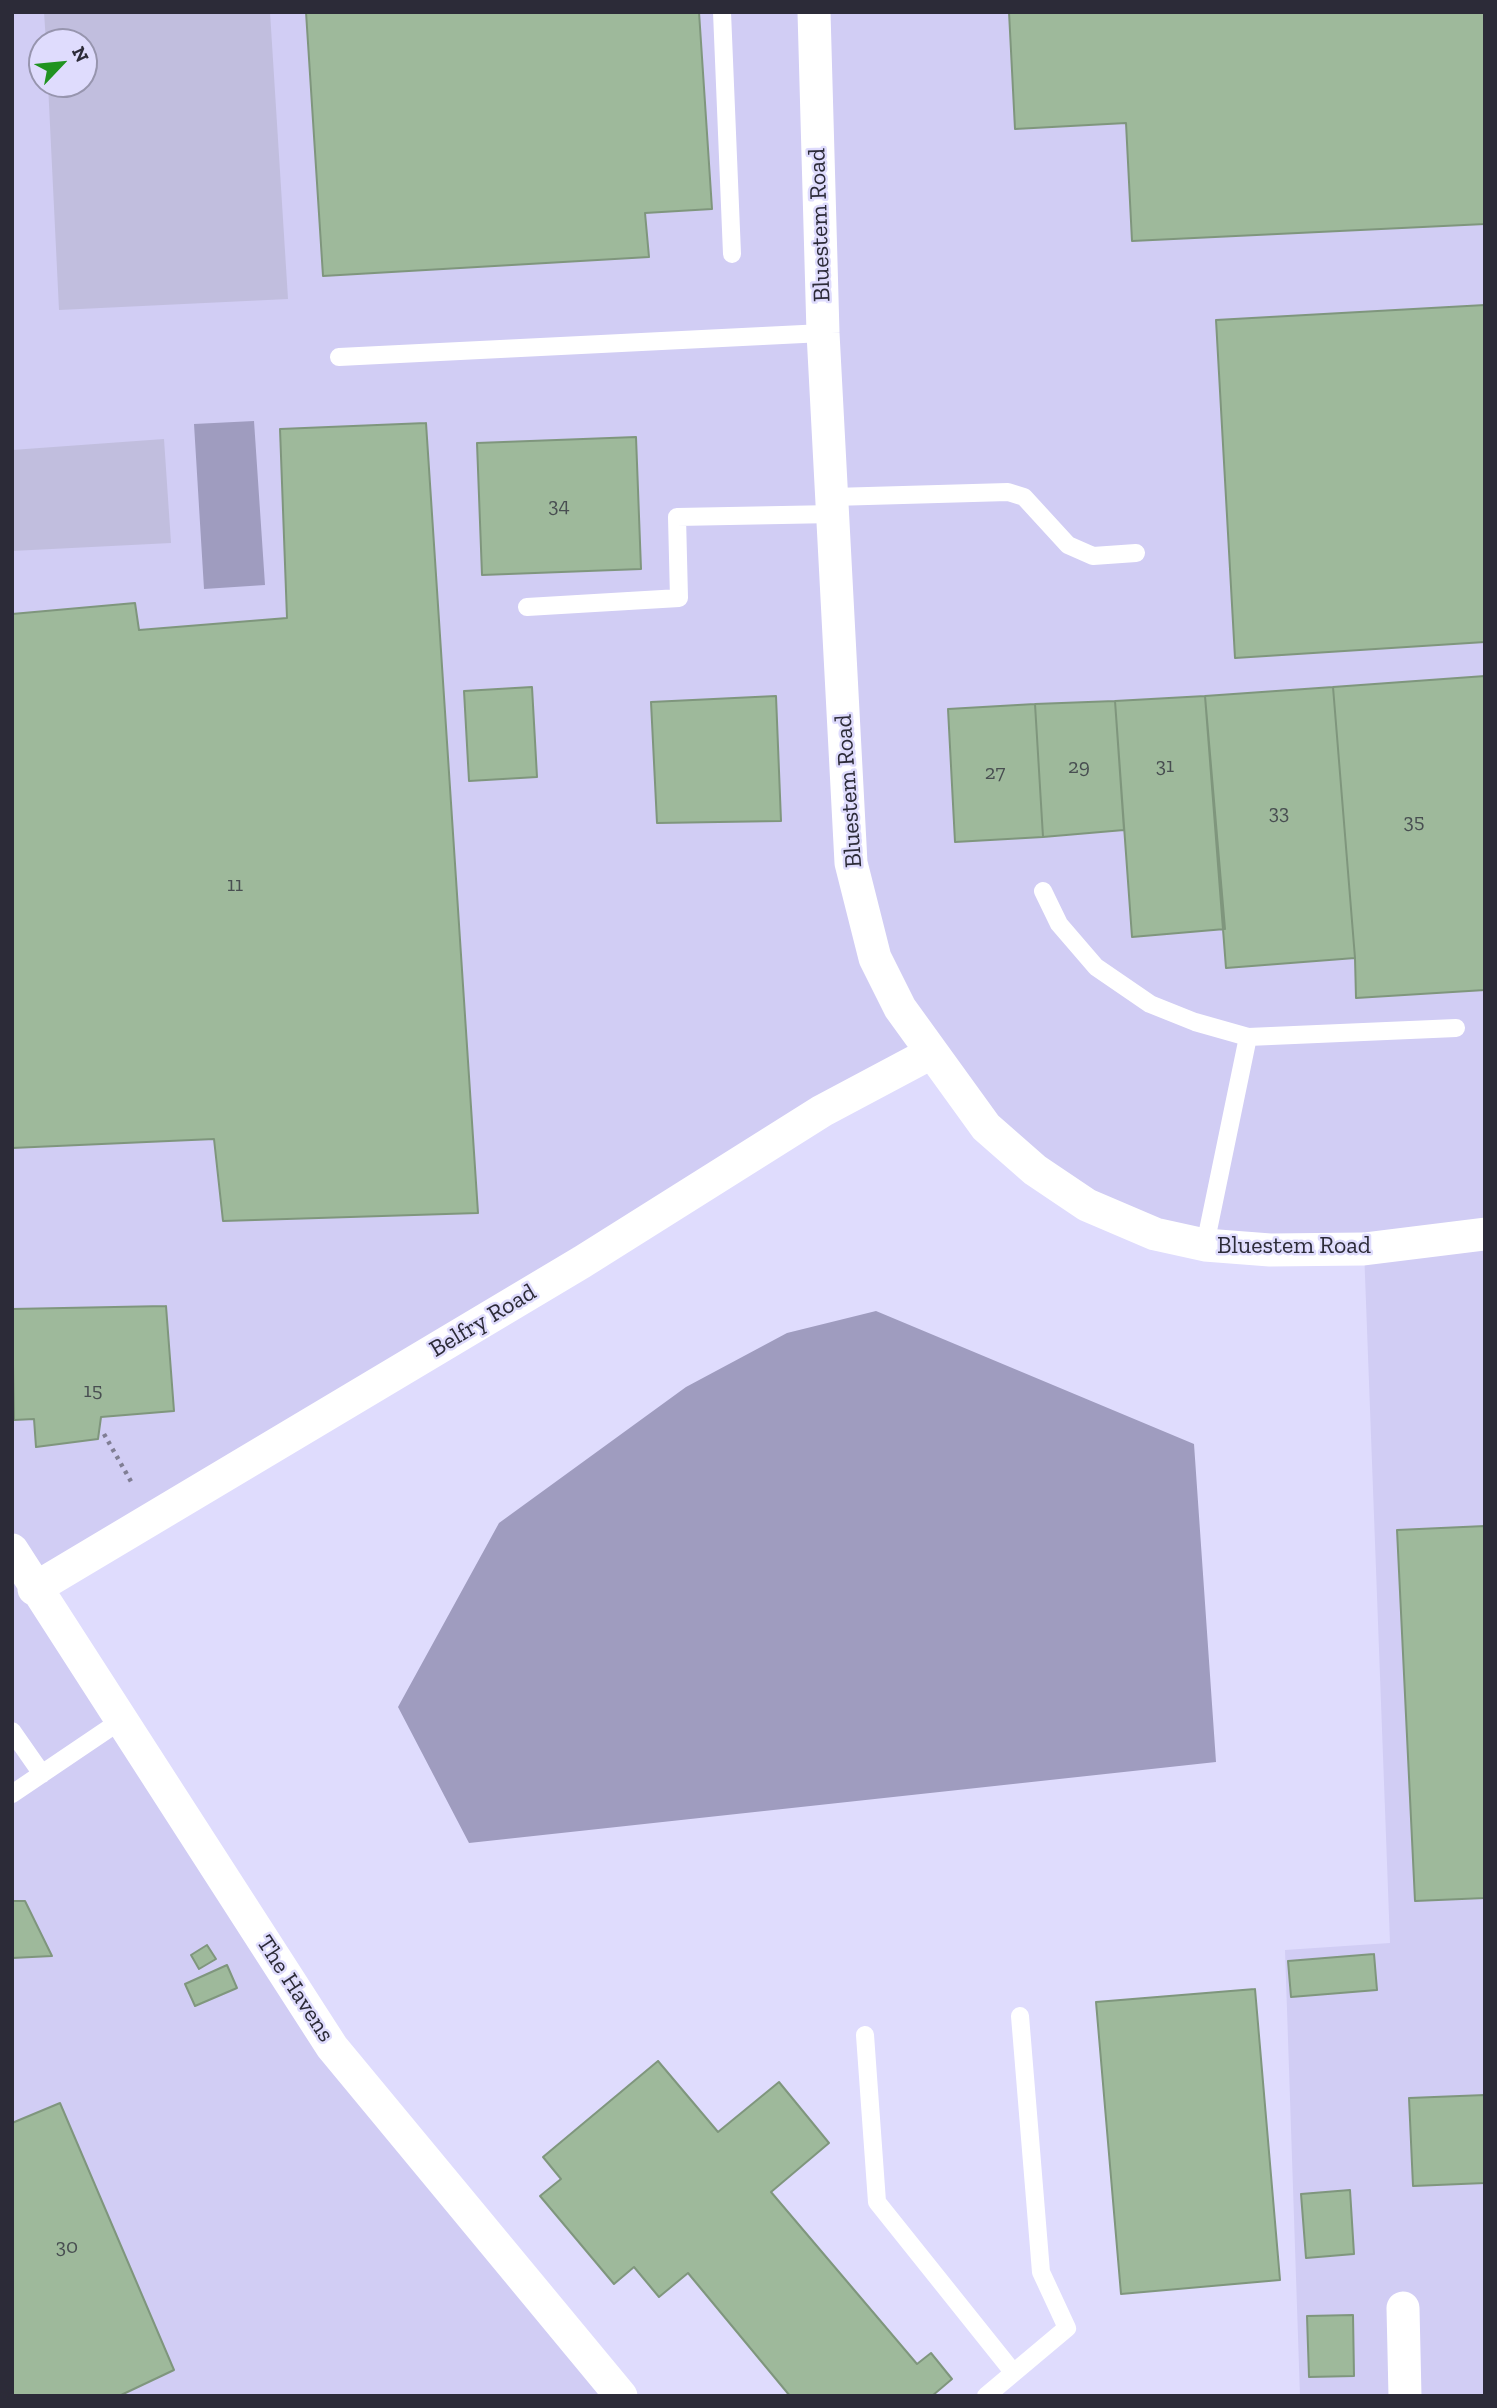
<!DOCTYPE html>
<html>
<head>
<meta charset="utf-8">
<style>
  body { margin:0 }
  #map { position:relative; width:1497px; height:2408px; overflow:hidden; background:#dfdcfd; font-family:"Zilla Slab",serif }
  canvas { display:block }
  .frame { position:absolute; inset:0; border:14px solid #2c2b38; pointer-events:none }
  .north { position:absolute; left:28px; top:28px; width:70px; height:70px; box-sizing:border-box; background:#dfdcfd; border:2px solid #9795ae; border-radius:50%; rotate:64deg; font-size:19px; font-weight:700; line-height:28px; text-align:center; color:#2c2b38 }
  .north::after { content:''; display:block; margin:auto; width:24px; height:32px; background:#209320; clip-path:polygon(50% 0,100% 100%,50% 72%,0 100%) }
</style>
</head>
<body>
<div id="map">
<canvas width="1497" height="2408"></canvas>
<div class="frame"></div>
<div class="north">N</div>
</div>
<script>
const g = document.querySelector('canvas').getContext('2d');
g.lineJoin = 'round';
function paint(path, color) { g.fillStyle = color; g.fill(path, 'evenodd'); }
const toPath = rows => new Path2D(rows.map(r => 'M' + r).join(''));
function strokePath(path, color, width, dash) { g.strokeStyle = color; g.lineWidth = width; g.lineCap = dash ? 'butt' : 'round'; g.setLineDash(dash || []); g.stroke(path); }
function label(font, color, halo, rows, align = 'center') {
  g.font = font + ' "Zilla Slab",serif'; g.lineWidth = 5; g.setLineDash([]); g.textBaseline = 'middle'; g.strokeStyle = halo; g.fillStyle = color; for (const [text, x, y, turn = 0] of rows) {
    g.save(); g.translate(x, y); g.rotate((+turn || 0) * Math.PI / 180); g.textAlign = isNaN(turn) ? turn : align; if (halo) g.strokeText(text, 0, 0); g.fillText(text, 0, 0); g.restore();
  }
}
const built = toPath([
  [12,12,1485,12,1485,2396,1300,2396,1285,1950,1390,1943,1364,1249,1270,1250,1087,1205,931,1053,35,1589,332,2047,621,2396,12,2396],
  [42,42,84,42,84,84,42,84]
]);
const green = toPath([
  [44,12,270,12,288,299,59,310,48,84,84,84,84,42,46,42],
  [164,439,171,543,12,551,12,450]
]);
const water = toPath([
  [254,421,265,585,204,589,194,424],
  [876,1311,1194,1444,1216,1762,469,1843,398,1707,499,1523,686,1387,787,1333]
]);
const building = toPath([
  [306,12,699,12,712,209,645,213,649,257,323,276,306,12],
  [1009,12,1485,12,1485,224,1132,241,1126,123,1015,129,1009,12],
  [1485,305,1485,642,1235,658,1216,320,1485,305],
  [426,423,478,1213,223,1221,214,1139,12,1148,12,614,135,603,139,630,287,618,280,429,426,423],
  [636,437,641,569,482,575,477,443,636,437],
  [1485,676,1485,990,1356,998,1355,958,1333,687,1485,676],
  [532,687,537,777,469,781,464,691,532,687],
  [1333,687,1355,958,1226,968,1205,696,1333,687],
  [776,696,781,821,657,823,651,702,776,696],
  [1205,696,1225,929,1132,937,1115,701,1205,696],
  [1115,701,1124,830,1043,837,1035,704,1115,701],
  [1035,704,1043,837,955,842,948,709,1035,704],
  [166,1306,174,1411,101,1417,98,1439,36,1447,34,1419,14,1420,12,1309,166,1306],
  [1485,1526,1485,1898,1415,1901,1397,1530,1485,1526],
  [12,1901,25,1901,52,1956,12,1958,12,1901],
  [207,1945,216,1959,199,1969,191,1955,207,1945],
  [1374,1954,1377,1990,1291,1997,1288,1961,1374,1954],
  [227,1965,237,1988,195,2006,185,1984,227,1965],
  [1255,1989,1280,2280,1121,2294,1096,2002,1255,1989],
  [658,2061,718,2132,779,2082,829,2143,771,2192,917,2364,931,2353,952,2379,932,2396,790,2396,688,2273,659,2297,634,2267,614,2284,540,2196,561,2179,543,2157,658,2061],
  [1485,2095,1485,2183,1413,2186,1409,2098,1485,2095],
  [60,2103,174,2370,119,2396,12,2396,12,2123,60,2103],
  [1350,2190,1354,2254,1306,2258,1301,2194,1350,2190],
  [1353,2315,1354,2376,1309,2377,1307,2316,1353,2315]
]);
const path = toPath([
  [104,1434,133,1485]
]);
const lane = toPath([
  [722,12,732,254],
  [339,357,823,333],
  [833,497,1008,492,1024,497,1068,545,1093,556,1136,553],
  [527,607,679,598,677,517,834,514],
  [1043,891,1059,924,1096,967,1150,1004,1195,1022,1248,1037,1205,1245],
  [1248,1037,1456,1028],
  [12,1731,42,1774],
  [12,1794,120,1721],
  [865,2035,877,2202,1013,2372],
  [986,2396,1067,2328,1041,2272,1020,2016]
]);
const street = toPath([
  [814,12,823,333,851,863,875,958,900,1008,986,1127,1035,1170,1087,1205,1155,1234,1205,1245,1270,1250,1364,1249,1485,1234],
  [12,1550,332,2047,621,2396],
  [34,1589,582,1262,822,1111,931,1053],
  [1403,2308,1405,2396]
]);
const numberNames = [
  ["34",559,506],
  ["31",1165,766],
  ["29",1079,767],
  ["27",995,773],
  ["33",1279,813],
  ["35",1414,822],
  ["11",235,885],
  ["15",93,1391],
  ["30",67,2247]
];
const streetNames = [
  ["Bluestem Road",820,225,-92],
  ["Bluestem Road",849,791,-94],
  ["Bluestem Road",1294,1246],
  ["Belfry Road",483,1321,-31],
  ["The Havens",295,1989,57]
];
paint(built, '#d1cdf4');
paint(green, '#c1bede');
paint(water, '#9f9cbf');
paint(building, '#9eb99b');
strokePath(building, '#7f967d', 2);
strokePath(path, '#807e94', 4.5, [3.5, 5]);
strokePath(lane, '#fff', 18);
strokePath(street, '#fff', 33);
label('21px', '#484e51', null, numberNames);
label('24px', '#2c2b38', '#dfdcfd', streetNames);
</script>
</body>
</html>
